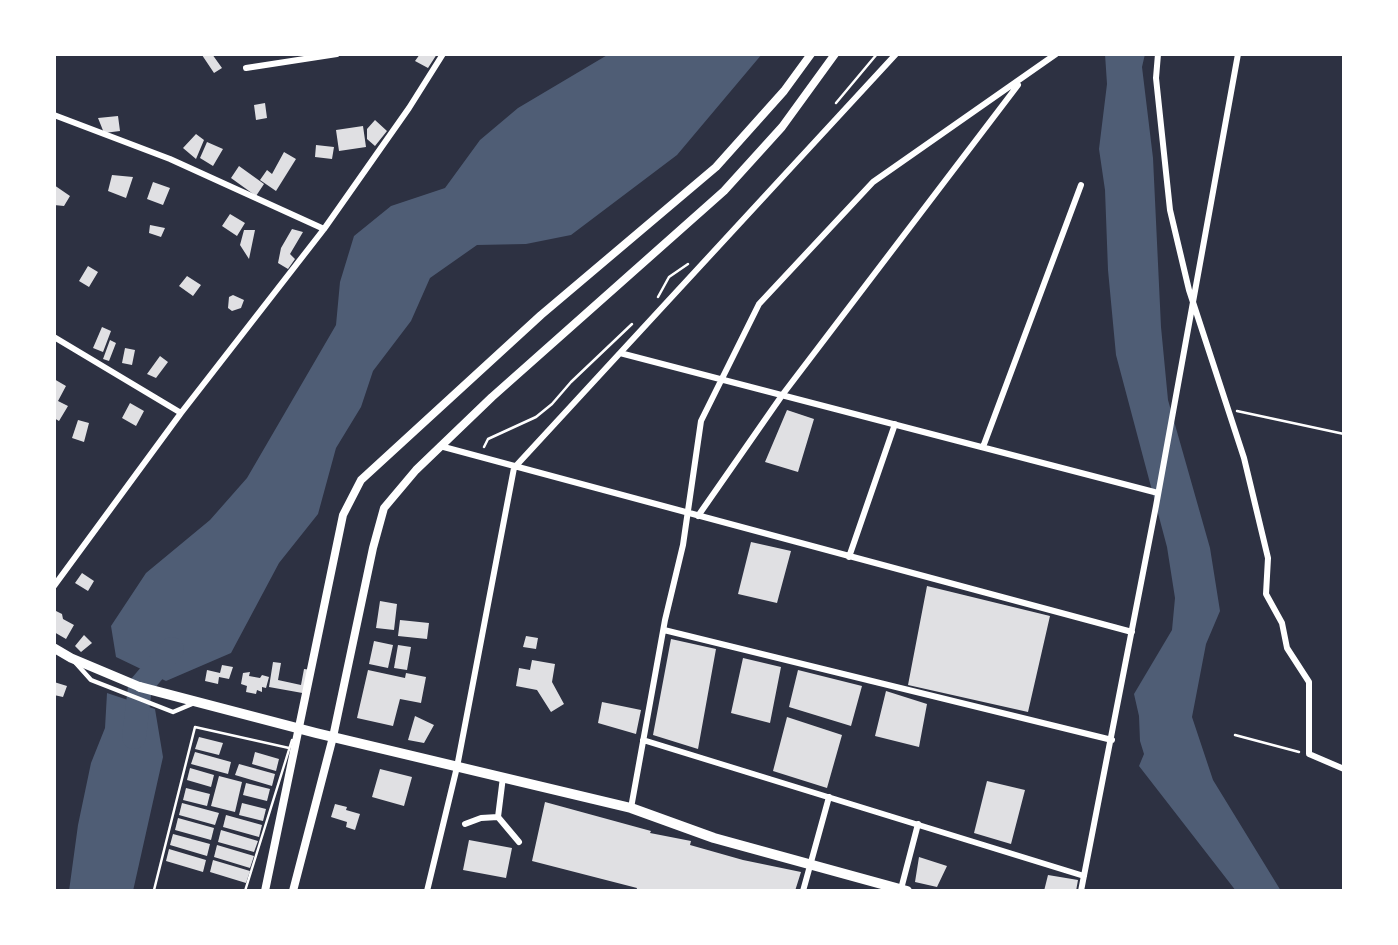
<!DOCTYPE html>
<html>
<head>
<meta charset="utf-8">
<style>
  body { margin:0 }
  #map { position:relative; width:1398px; height:945px; overflow:hidden; background:#2d3142; font-family:Karla,sans-serif }
  canvas { display:block }
  .frame { position:absolute; inset:0; border:56px solid #fff; pointer-events:none }
</style>
</head>
<body>
<div id="map">
<canvas width="1398" height="945"></canvas>
<div class="frame"></div>
</div>
<script>
const g = document.querySelector('canvas').getContext('2d');
g.lineJoin = 'round';
function paint(path, color) { g.fillStyle = color; g.fill(path, 'evenodd'); }
const toPath = rows => new Path2D(rows.map(r => 'M' + r).join(''));
function strokePath(path, color, width, dash) { g.strokeStyle = color; g.lineWidth = width; g.lineCap = dash ? 'butt' : 'round'; g.setLineDash(dash || []); g.stroke(path); }
const water = toPath([
  [609,54,762,54,677,155,571,235,526,244,477,245,430,278,411,321,373,371,361,407,336,448,318,514,279,563,231,653,166,681,116,657,111,626,146,573,210,520,247,478,336,325,340,282,354,236,391,206,445,188,480,140,518,108],
  [1105,54,1145,54,1142,67,1153,158,1161,327,1168,400,1210,548,1220,611,1206,644,1192,717,1213,780,1281,891,1236,891,1139,766,1144,754,1140,741,1139,716,1134,694,1172,630,1175,598,1167,547,1116,355,1108,270,1105,190,1099,149,1107,84],
  [107,693,155,709,163,757,133,891,69,891,78,825,91,763,105,728]
]);
const river = toPath([
  [134,737,140,687,172,649]
]);
const building = toPath([
  [212,54,222,68,214,73,202,55],
  [420,54,437,54,428,68,415,61],
  [265,103,267,118,256,120,254,105],
  [118,116,120,131,104,133,98,118],
  [375,120,387,131,375,146,367,139,367,129],
  [363,126,366,147,339,151,336,130],
  [196,134,204,140,196,159,183,148],
  [207,142,223,149,213,166,200,158],
  [316,145,334,147,332,159,315,157],
  [284,152,296,159,276,191,260,180,267,170,272,174],
  [239,166,264,184,256,196,231,178],
  [112,175,133,177,126,198,108,191],
  [153,182,170,188,163,205,147,199],
  [54,185,70,196,64,206,54,205],
  [230,214,245,223,237,236,222,226],
  [150,225,165,228,161,237,149,233],
  [292,229,303,232,290,254,295,259,288,269,278,263,281,248],
  [244,230,255,230,249,259,240,245],
  [88,266,98,272,89,287,79,281],
  [187,276,201,285,193,296,179,286],
  [233,295,244,300,241,308,232,311,228,308,229,297],
  [102,327,111,331,103,352,93,348],
  [110,340,116,343,109,361,103,359],
  [125,348,135,350,132,365,122,363],
  [160,356,168,362,156,378,147,374],
  [54,379,66,386,58,401,68,406,59,421,54,418],
  [130,403,144,411,136,426,122,418],
  [787,410,814,419,798,472,765,462],
  [78,420,89,423,84,442,72,438],
  [751,542,791,551,777,603,738,594],
  [82,573,94,581,88,591,75,583],
  [927,586,1050,616,1028,712,908,685],
  [380,601,397,604,394,630,376,628],
  [54,610,62,614,63,619,74,625,66,639,54,632],
  [400,620,429,623,427,639,398,636],
  [84,635,92,643,81,652,75,646],
  [526,636,538,638,536,649,523,647],
  [671,639,716,649,698,749,653,735],
  [374,641,393,645,388,668,369,664],
  [398,645,411,647,407,670,394,668],
  [743,658,781,667,770,723,731,713],
  [532,660,555,664,552,682,564,704,551,712,537,690,516,686,519,668,530,670],
  [273,662,281,663,278,680,301,685,304,669,312,670,308,694,269,687],
  [222,665,233,667,229,679,219,677,218,684,205,681,207,670,220,673],
  [368,670,405,678,406,673,426,677,421,703,400,699,393,726,357,718],
  [798,670,862,686,851,726,789,707],
  [250,672,249,676,260,678,262,675,269,677,266,688,262,687,262,692,257,690,256,694,246,692,247,686,241,684,243,673],
  [54,682,67,686,63,697,54,695],
  [886,691,927,704,919,747,875,736],
  [602,702,641,710,636,734,598,723],
  [415,716,434,725,424,743,408,740],
  [787,717,842,735,827,788,773,771],
  [199,737,223,743,219,755,195,749],
  [195,752,231,762,228,774,191,764],
  [255,752,279,759,276,771,252,764],
  [239,764,275,774,272,786,235,775],
  [190,768,214,775,211,787,187,780],
  [380,769,412,777,404,806,372,797],
  [219,776,242,782,235,812,211,806],
  [987,781,1025,790,1011,844,974,833],
  [246,783,270,789,267,801,243,795],
  [186,788,210,794,207,806,183,800],
  [545,802,651,831,650,833,691,841,690,845,743,860,801,872,795,891,636,891,637,888,532,861],
  [182,803,219,813,215,825,179,815],
  [242,803,266,809,263,821,239,815],
  [335,804,347,807,346,810,360,814,355,830,346,827,347,822,331,817],
  [226,815,262,825,259,837,223,827],
  [178,818,214,828,211,840,175,830],
  [221,830,258,841,254,852,218,842],
  [173,834,210,844,207,856,170,845],
  [469,840,512,848,506,878,463,870],
  [217,845,254,856,250,868,214,857],
  [169,849,206,860,203,872,166,861],
  [919,857,947,866,937,887,915,882],
  [213,860,250,871,246,883,210,872],
  [1048,875,1078,880,1076,891,1044,891]
]);
const path = toPath([
  [836,103,877,54],
  [658,297,669,277,688,264],
  [1237,411,1344,434],
  [484,447,488,439,536,417,552,404,571,382,632,324],
  [1235,735,1299,752]
]);
const service = toPath([
  [156,891,154,890,195,727,289,748],
  [245,891,292,740]
]);
const pedestrian = toPath([
  [74,661,91,680,173,712,192,704]
]);
const minor = toPath([
  [1158,54,1156,78,1170,210,1189,290,1244,458,1268,558,1266,594,1282,623,1287,648,1309,682,1309,754,1344,769],
  [246,68,337,54],
  [54,115,170,159,324,229],
  [54,337,181,413],
  [620,353,896,54],
  [440,446,1132,632],
  [983,447,1081,185],
  [698,516,783,394,1018,85],
  [849,557,895,424],
  [54,586,181,413,324,229,409,108,443,54],
  [664,630,1112,740],
  [643,740,1084,876],
  [631,808,665,620,683,545,701,421,759,304,873,182,1056,54],
  [498,817,519,842],
  [465,824,481,818,498,817,503,777],
  [901,889,918,824],
  [427,891,457,767,514,468,620,353,1158,493],
  [803,891,829,797],
  [1081,891,1156,506,1238,54]
]);
const tertiary = toPath([
  [265,891,343,515,361,480,541,315,716,167,784,91,811,54],
  [293,891,333,737,373,548,384,508,416,470,492,397,724,191,782,127,835,54]
]);
const secondary = toPath([
  [54,648,71,658,140,687]
]);
const primary = toPath([
  [140,687,316,733,631,808,714,838,907,891]
]);
paint(water, '#4f5d75');
strokePath(river, '#4f5d75', 24);
paint(building, '#e0e0e3');
strokePath(path, '#fff', 2.5);
strokePath(service, '#fff', 2.5);
strokePath(pedestrian, '#fff', 4.5);
strokePath(minor, '#fff', 6);
strokePath(tertiary, '#fff', 8);
strokePath(secondary, '#fff', 9);
strokePath(primary, '#fff', 10);
</script>
</body>
</html>
